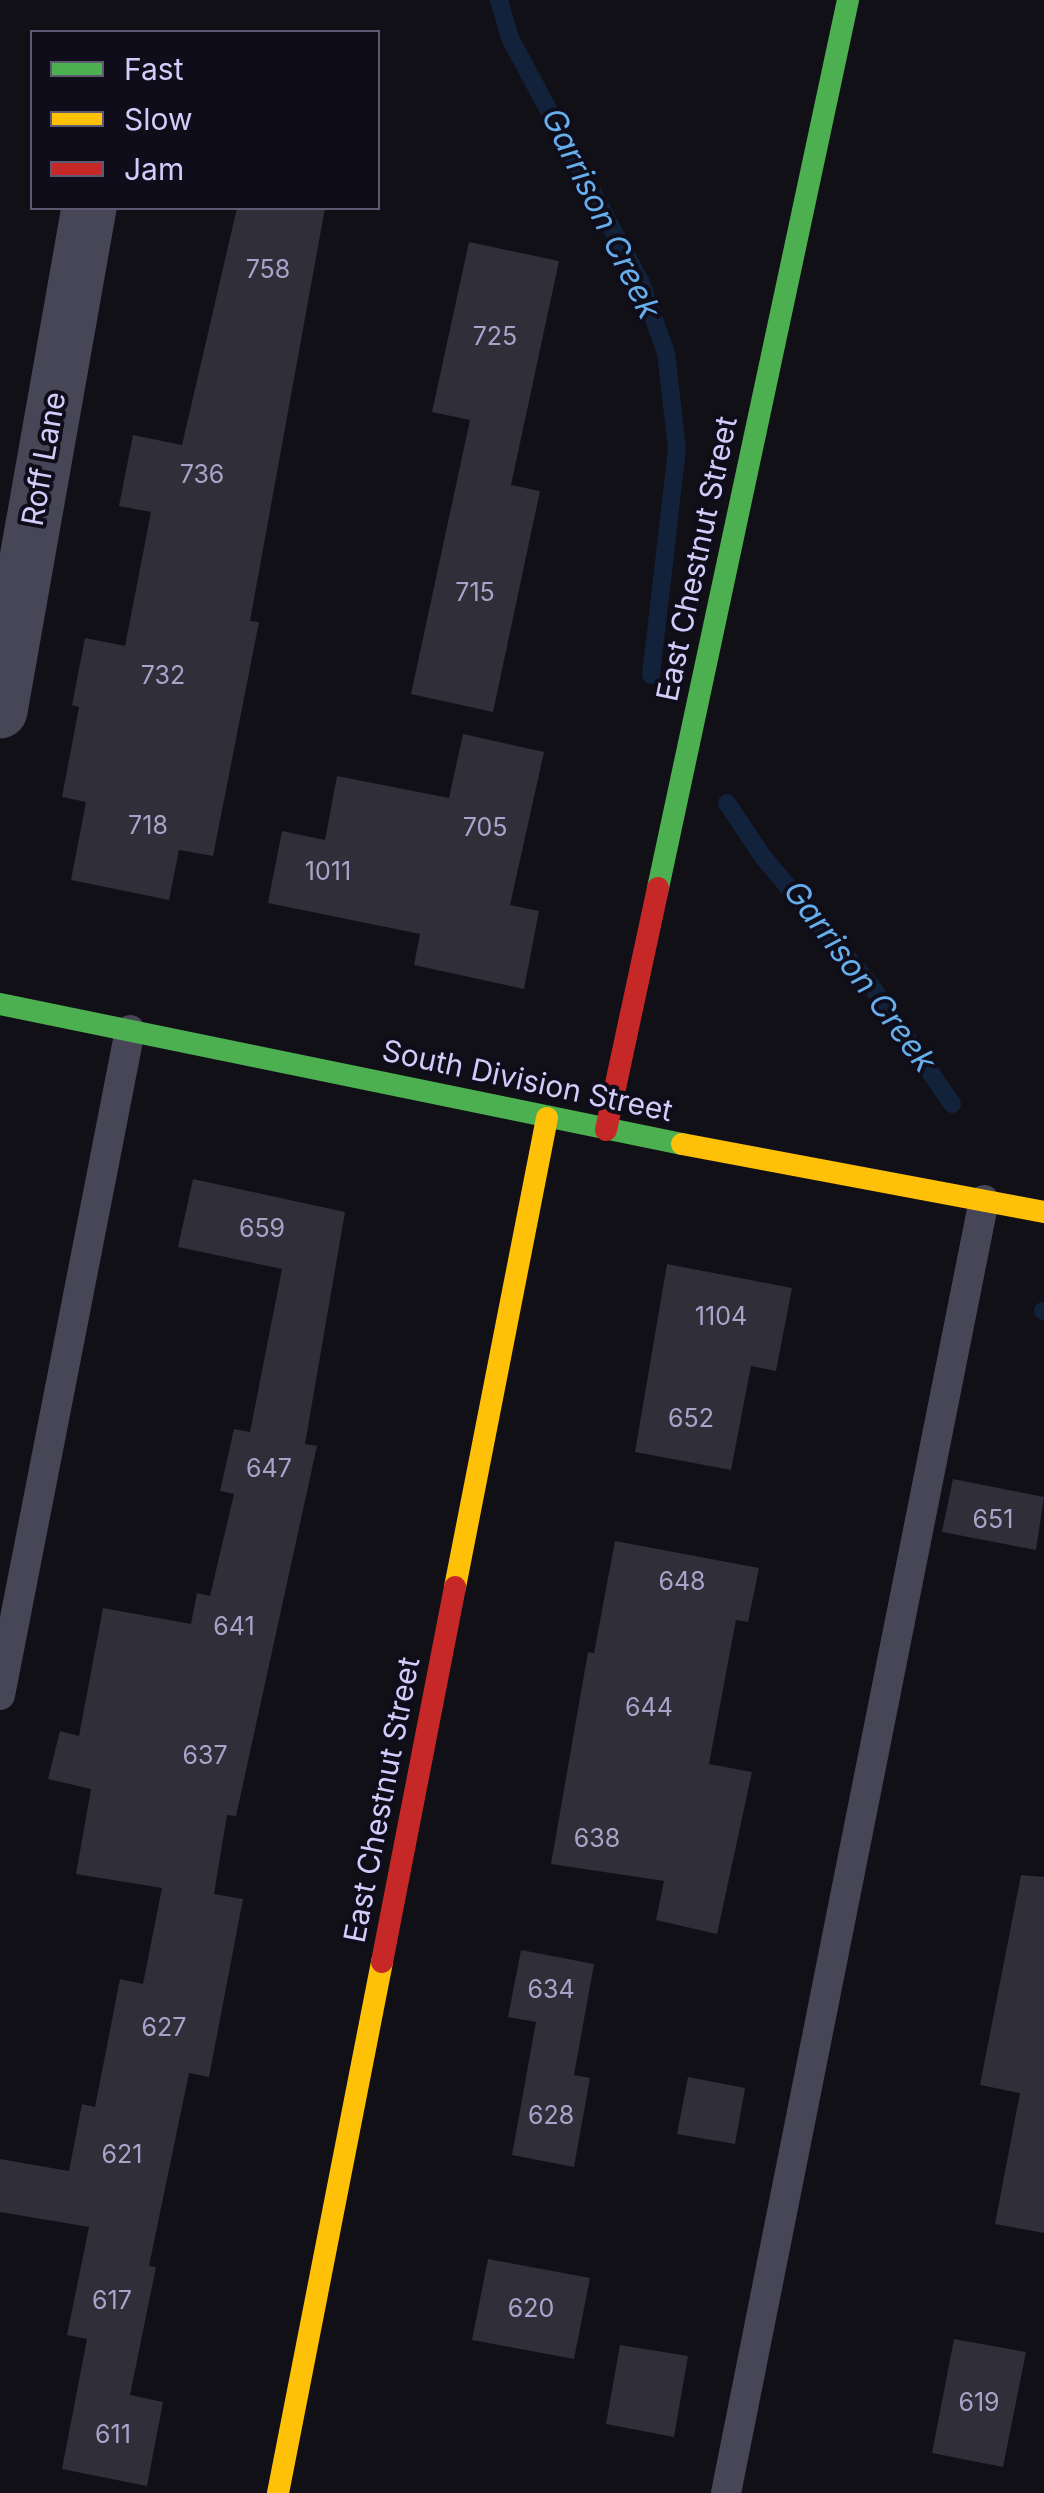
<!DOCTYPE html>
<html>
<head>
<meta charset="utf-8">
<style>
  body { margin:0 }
  #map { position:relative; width:1044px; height:2493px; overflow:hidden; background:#111017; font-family:Inter,sans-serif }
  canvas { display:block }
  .legend { position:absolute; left:30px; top:30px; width:350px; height:180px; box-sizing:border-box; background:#0f0d1a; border:2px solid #5d5973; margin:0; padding:12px 18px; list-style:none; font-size:30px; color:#d1ccf9 }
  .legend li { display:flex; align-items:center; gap:20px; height:50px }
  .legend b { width:50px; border:2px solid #5d5973 }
</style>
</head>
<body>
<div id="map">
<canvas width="1044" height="2493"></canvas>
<ul class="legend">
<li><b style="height:12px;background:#4caf50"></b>Fast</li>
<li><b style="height:12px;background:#ffc107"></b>Slow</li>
<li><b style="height:12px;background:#c62828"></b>Jam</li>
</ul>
</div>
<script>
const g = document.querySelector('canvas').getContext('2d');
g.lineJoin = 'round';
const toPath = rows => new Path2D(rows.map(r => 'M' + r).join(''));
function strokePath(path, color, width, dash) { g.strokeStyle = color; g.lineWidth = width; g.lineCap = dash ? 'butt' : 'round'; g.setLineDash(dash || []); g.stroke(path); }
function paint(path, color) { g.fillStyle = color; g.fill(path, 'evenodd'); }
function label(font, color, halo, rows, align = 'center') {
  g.font = font + ' Inter,sans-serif'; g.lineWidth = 8; g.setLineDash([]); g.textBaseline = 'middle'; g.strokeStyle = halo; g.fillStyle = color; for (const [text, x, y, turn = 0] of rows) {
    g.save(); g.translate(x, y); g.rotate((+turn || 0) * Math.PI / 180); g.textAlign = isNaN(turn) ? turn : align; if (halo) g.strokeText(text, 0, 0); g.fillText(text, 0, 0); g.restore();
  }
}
const stream = toPath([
  [499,0,510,38,641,283,666,353,677,449,651,675],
  [727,803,763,857,872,987,952,1104],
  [1043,1311,1044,1311]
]);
const building = toPath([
  [237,208,325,208,250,621,259,622,213,856,179,850,169,900,71,880,86,802,62,797,79,707,72,705,85,638,125,646,151,512,119,506,133,435,182,445],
  [469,242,559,261,511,485,540,491,493,712,411,694,470,420,432,412],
  [463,734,544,752,510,905,539,911,524,989,414,965,420,934,268,903,282,831,325,840,337,776,449,798],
  [193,1179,345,1212,305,1444,317,1446,236,1816,227,1815,214,1894,243,1899,209,2077,189,2073,149,2266,156,2267,130,2395,163,2402,147,2486,62,2469,87,2339,67,2335,89,2227,0,2212,0,2159,69,2171,82,2104,95,2107,120,1979,143,1984,162,1888,76,1874,91,1789,48,1779,60,1731,79,1736,103,1608,191,1624,197,1593,210,1596,234,1494,220,1491,234,1429,250,1432,282,1269,178,1247],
  [667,1264,792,1288,776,1371,751,1366,731,1470,635,1452],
  [953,1479,1044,1497,1036,1550,942,1532],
  [615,1541,759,1568,748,1622,736,1620,709,1764,752,1772,717,1934,656,1920,664,1881,551,1864,588,1652,594,1653],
  [1021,1875,1044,1877,1044,2233,995,2224,1020,2093,980,2085],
  [521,1950,594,1964,574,2075,590,2078,574,2167,512,2155,536,2022,508,2017],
  [688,2077,745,2088,735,2144,677,2134],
  [488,2259,590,2278,574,2359,472,2340],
  [954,2339,1026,2352,1003,2467,932,2453],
  [620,2345,688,2356,674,2437,606,2424]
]);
const lane = toPath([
  [0,1695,130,1030],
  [726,2493,984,1200]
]);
const street = toPath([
  [0,711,89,208]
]);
const fast = toPath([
  [658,888,848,0],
  [0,1004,682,1144]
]);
const slow = toPath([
  [682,1144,1044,1212],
  [455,1587,547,1118],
  [278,2493,382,1962]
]);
const jam = toPath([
  [606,1130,658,888],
  [382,1962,455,1587]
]);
const numberNames = [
  ["758",268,270],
  ["725",495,337],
  ["736",202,475],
  ["715",475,593],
  ["732",163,676],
  ["718",148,826],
  ["705",485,828],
  ["1011",328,872],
  ["659",262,1229],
  ["1104",721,1317],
  ["652",691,1419],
  ["647",269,1469],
  ["651",993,1520],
  ["648",682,1582],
  ["641",234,1627],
  ["644",649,1708],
  ["637",205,1756],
  ["638",597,1839],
  ["634",551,1990],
  ["627",164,2028],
  ["628",551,2116],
  ["621",122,2155],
  ["617",112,2301],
  ["620",531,2309],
  ["619",979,2403],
  ["611",113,2435]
];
const streetNames = [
  ["Roff Lane",45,459,-80],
  ["East Chestnut Street",698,559,-78],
  ["South Division Street",527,1082,12],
  ["East Chestnut Street",383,1800,-79]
];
const waterNames = [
  ["Garrison Creek",600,214,64],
  ["Garrison Creek",859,977,53]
];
strokePath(stream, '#12223a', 18);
paint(building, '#2f2e39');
strokePath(lane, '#474657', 30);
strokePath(street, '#474657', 55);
strokePath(fast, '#4caf50', 22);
strokePath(slow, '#ffc107', 22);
strokePath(jam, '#c62828', 22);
label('25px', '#a8a4c9', null, numberNames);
label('30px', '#d1ccf9', '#0f0d1a', streetNames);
label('italic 32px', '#66afec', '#0f0d1a', waterNames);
</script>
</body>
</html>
